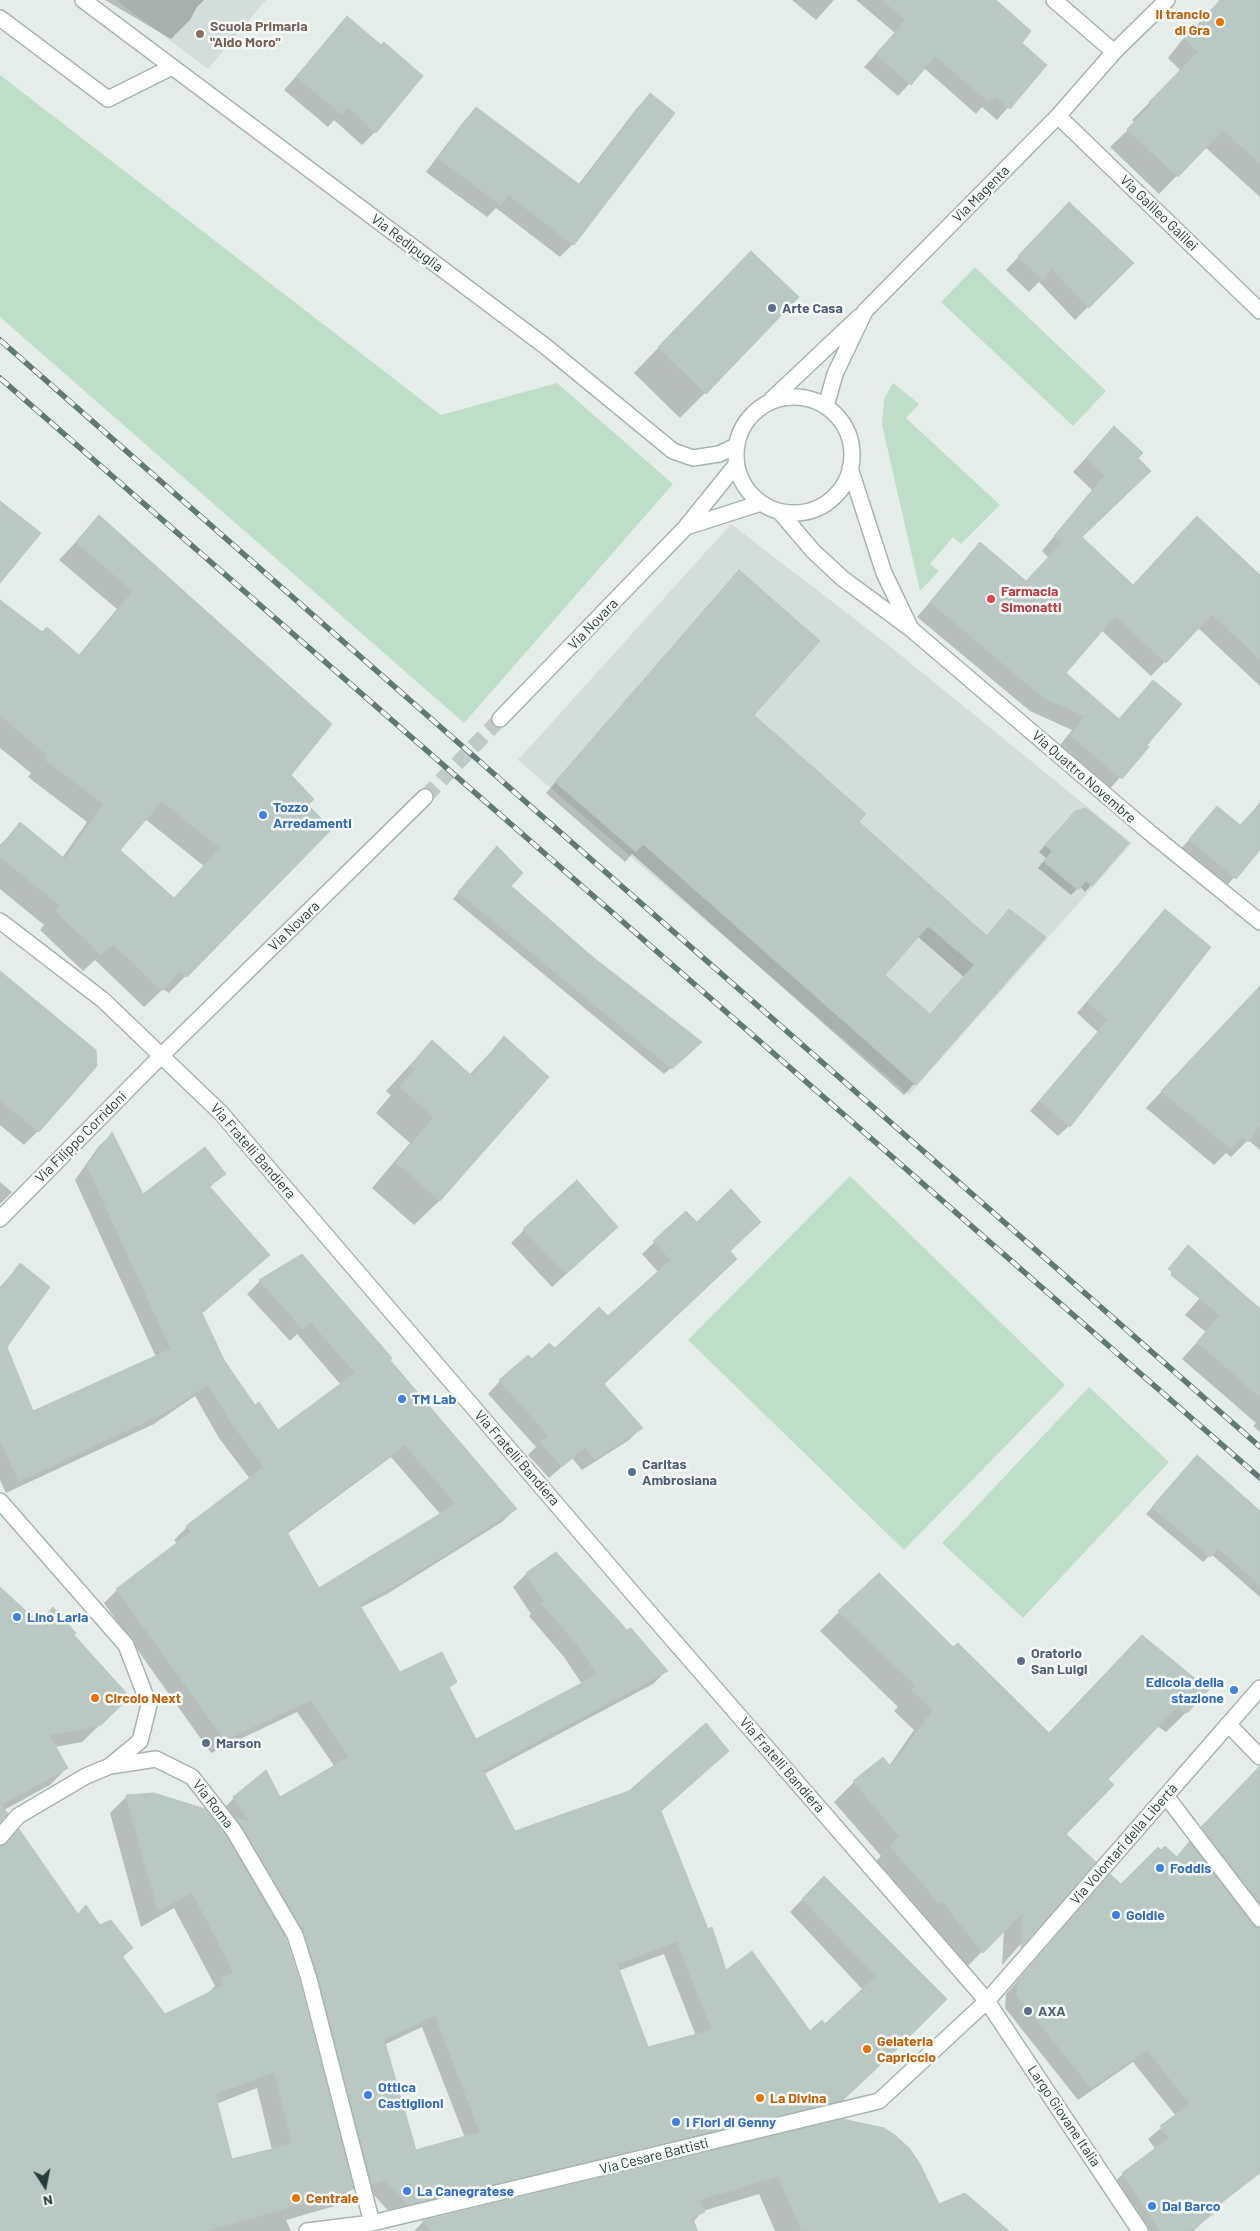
<!DOCTYPE html>
<html>
<head>
<meta charset="utf-8">
<style>
  body { margin:0 }
  #map { position:relative; width:1260px; height:2231px; overflow:hidden; background:#e5edea; font-family:Barlow,sans-serif }
  canvas { display:block }
  .north { position:absolute; left:20px; top:2161px; width:50px; height:50px; -webkit-text-stroke:4px #f5faf8; paint-order:stroke; rotate:169deg; font-size:14px; font-weight:700; line-height:20px; text-align:center; color:#243f39 }
  .north::after { content:''; display:block; margin:auto; width:18px; height:22px; background:#243f39; clip-path:polygon(50% 0,100% 100%,50% 72%,0 100%) }
</style>
</head>
<body>
<div id="map">
<canvas width="1260" height="2231"></canvas>
<div class="north">N</div>
</div>
<script>
const g = document.querySelector('canvas').getContext('2d');
g.lineJoin = 'round';
function paint(path, color) { g.fillStyle = color; g.fill(path, 'evenodd'); }
const toPath = rows => new Path2D(rows.map(r => 'M' + r).join(''));
function strokePath(path, color, width, dash) { g.strokeStyle = color; g.lineWidth = width; g.lineCap = dash ? 'butt' : 'round'; g.setLineDash(dash || []); g.stroke(path); }
function label(font, color, halo, rows, align = 'center') {
  g.font = font + ' Barlow,sans-serif'; g.lineWidth = 5; g.setLineDash([]); g.textBaseline = 'middle'; g.strokeStyle = halo; g.fillStyle = color; for (const [text, x, y, turn = 0] of rows) {
    g.save(); g.translate(x, y); g.rotate((+turn || 0) * Math.PI / 180); g.textAlign = isNaN(turn) ? turn : align; if (halo) g.strokeText(text, 0, 0); g.fillText(text, 0, 0); g.restore();
  }
}
const built = toPath([
  [116,0,266,0,208,69],
  [731,524,882,640,1132,843,909,1095,518,760]
]);
const green = toPath([
  [0,75,441,415,557,383,673,484,464,723,0,317],
  [975,267,1106,391,1073,426,941,302],
  [893,383,919,404,906,418,1000,505,961,544,953,537,930,564,939,571,920,591,882,425,884,399],
  [850,1176,1065,1385,904,1550,688,1340],
  [1089,1387,1169,1462,1023,1618,942,1543]
]);
const shadow = toPath([
  [105,0,204,0,197,7,190,20,171,39],
  [792,0,834,0,816,20],
  [856,0,993,0,1020,43,1045,65,997,120,982,107,976,114,924,68,898,96,864,67,895,33],
  [1223,0,1260,0,1260,197,1205,147,1159,194,1110,147,1135,123,1132,120,1181,71,1168,58,1182,40],
  [347,18,375,132,362,145,334,120,328,127,284,90],
  [650,95,573,244,560,257,496,208,487,217,426,172,464,121,476,109,578,185,637,108],
  [1056,217,1132,263,1075,320,1039,282,1029,292,1006,270],
  [726,277,705,393,680,418,634,373],
  [1114,427,1141,453,1081,537,1132,586,1260,577,1260,686,1198,628,1151,676,1101,630,1065,673,1118,720,1140,695,1145,746,1147,747,1107,792,1057,749,1072,730,1030,711,917,617,980,544,1025,582,1049,558,1042,551,1092,490,1073,472],
  [99,517,290,775,306,805,330,829,169,993,163,989,144,1007,95,960,83,971,40,930,44,925,0,889,0,845,20,824,62,858,87,822,28,777,31,773,0,748,0,602,42,634,78,656,117,609,59,560],
  [145,819,204,866,174,899,118,850],
  [729,582,752,715,857,823,986,937,1009,911,1044,938,904,1095,632,854,625,862,546,793],
  [917,936,964,977,929,1016,883,975],
  [1260,802,1260,848,1224,889,1179,851,1217,808,1240,827],
  [1069,819,1091,885,1085,892,1080,886,1071,895,1038,868,1046,858,1039,852],
  [491,854,509,886,694,1048,664,1074,453,899],
  [1155,922,1210,948,1069,1126,1058,1136,1030,1111,1098,1032,1077,1013],
  [0,979,38,1131,24,1145,0,1125],
  [1260,987,1260,1150,1248,1140,1231,1157,1226,1153,1214,1165,1146,1108],
  [504,1038,547,1077,439,1201,414,1225,372,1188,410,1143,376,1113,391,1095,386,1091,432,1041,469,1075],
  [112,1134,142,1196,224,1174,209,1188,269,1255,201,1314,223,1361,254,1407,278,1432,341,1385,297,1334,290,1341,247,1294,260,1281,302,1256,515,1509,502,1522,387,1594,360,1608,399,1674,456,1682,448,1689,476,1740,582,1684,564,1657,529,1616,531,1614,513,1587,526,1574,627,1632,666,1671,653,1684,484,1774,514,1832,660,1812,725,1972,810,2033,825,2025,863,1990,790,1912,824,1877,945,1999,880,2065,828,2113,394,2217,372,2193,291,1945,285,1935,352,2189,335,2206,286,2220,291,2231,0,2231,0,1846,3,1847,19,1831,78,1916,100,1927,132,1948,122,1958,164,2016,205,1996,215,1986,174,1908,141,1927,110,1813,127,1796,222,1833,230,1825,221,1811,234,1798,279,1799,335,1767,297,1712,211,1753,104,1603,117,1590,178,1544,174,1540,187,1527,250,1479,219,1438,195,1396,154,1424,6,1493,0,1480,0,1287,20,1265,6,1347,32,1413,156,1357,75,1180,99,1146],
  [391,1457,441,1515,319,1589,287,1534],
  [664,1954,696,2036,648,2049,618,1971],
  [422,2027,465,2138,416,2152,384,2045],
  [257,2088,272,2150,231,2160,216,2104],
  [0,1182,12,1192,0,1204],
  [686,1212,728,1251,602,1384,641,1428,629,1440,582,1470,572,1458,549,1478,528,1455,536,1447,488,1394,500,1381,532,1361,555,1350,608,1318,659,1273,642,1254],
  [617,1227,552,1287,511,1243,524,1230],
  [1220,1275,1260,1308,1260,1432,1253,1426,1256,1423,1182,1359,1206,1332,1185,1315],
  [1191,1463,1260,1512,1260,1597,1211,1554,1203,1562,1146,1514],
  [0,1589,38,1624,73,1636,111,1714,82,1742,55,1747,67,1768,50,1785,4,1810,0,1821],
  [839,1612,953,1649,1049,1734,1208,1691,1166,1732,1157,1726,1106,1779,1064,1834,1094,1862,1002,1965,1004,1929,963,1971,871,1866,881,1856,834,1802,854,1782,883,1759,889,1766,914,1730,894,1711,898,1707,820,1631],
  [1260,1783,1260,2175,1259,2174,1210,2212,1212,2214,1193,2231,1139,2231,1110,2186,1123,2174,1156,2150,1148,2139,1176,2116,1133,2062,1078,2100,1005,2008,1006,1994,1097,1889,1121,1886,1176,1858,1241,1787],
  [842,2121,938,2206,1007,2231,775,2231,759,2194,703,2211,694,2221,698,2231,414,2231,423,2222]
]);
const building = toPath([
  [882,0,996,0,1031,31,1022,43,1047,65,1010,109,995,96,989,102,935,56,911,85,876,54,906,20,882,0],
  [1220,0,1260,0,1260,163,1223,130,1178,177,1127,129,1152,104,1149,102,1198,52,1185,39,1220,0],
  [347,16,381,45,384,42,423,76,376,133,348,107,342,114,296,77,347,16],
  [650,93,675,113,574,245,508,195,501,205,438,158,476,107,580,185,650,93],
  [1069,202,1134,263,1089,308,1052,269,1043,280,1018,256,1069,202],
  [751,251,799,297,706,394,658,347,751,251],
  [1114,426,1143,453,1138,458,1151,471,1082,537,1133,585,1197,516,1260,575,1260,659,1212,614,1166,663,1115,616,1066,673,1119,719,1153,680,1182,704,1147,745,1149,747,1122,779,1070,735,1085,716,1044,698,930,602,980,542,1026,581,1062,543,1054,536,1105,475,1086,458,1114,426],
  [0,501,41,533,0,583,0,501],
  [99,515,332,724,291,775,314,799,308,805,332,829,187,977,180,971,162,991,113,944,101,955,56,911,61,906,0,857,0,848,20,822,65,859,104,804,44,759,47,755,0,715,0,600,42,632,47,627,80,656,133,591,76,542,99,515],
  [162,801,220,848,174,898,120,850,162,801],
  [739,570,820,641,754,715,866,814,859,822,987,936,1009,909,1046,937,916,1085,643,844,636,852,555,782,739,570],
  [928,926,974,965,930,1014,885,975,928,926],
  [1260,804,1260,850,1236,879,1189,839,1217,806,1240,825,1260,804],
  [1086,808,1129,843,1092,886,1086,881,1078,890,1044,862,1052,851,1045,845,1075,811,1086,808],
  [497,846,523,873,511,886,594,958,702,1042,672,1069,458,892,497,846],
  [1165,909,1211,947,1070,1127,1040,1100,1108,1020,1087,1002,1165,909],
  [0,971,96,1050,97,1066,39,1132,0,1100,0,971],
  [1260,986,1260,1124,1248,1142,1242,1137,1231,1149,1161,1091,1260,986],
  [504,1036,549,1077,440,1201,396,1162,434,1117,400,1087,415,1069,410,1066,432,1040,472,1076,504,1036],
  [112,1132,143,1194,205,1147,226,1174,209,1186,270,1255,202,1313,224,1360,255,1405,259,1402,278,1430,355,1373,311,1322,303,1329,259,1280,302,1254,392,1358,390,1360,517,1509,401,1582,359,1604,400,1672,442,1652,457,1682,449,1687,476,1739,597,1675,577,1644,541,1603,544,1601,526,1573,556,1552,627,1630,631,1628,668,1671,483,1770,515,1831,629,1791,706,1723,729,1751,661,1811,708,1929,712,1927,726,1970,752,1951,810,2031,822,2020,825,2024,876,1976,802,1899,824,1876,947,1999,894,2052,843,2100,408,2205,385,2180,372,2184,318,1977,304,1932,236,1818,250,1822,233,1797,266,1770,280,1797,349,1757,311,1700,225,1740,116,1589,191,1532,186,1526,264,1467,232,1424,208,1384,168,1411,19,1481,0,1440,0,1290,20,1263,50,1287,7,1347,33,1411,171,1349,87,1166,112,1132],
  [405,1445,456,1504,319,1588,287,1532,405,1445],
  [677,1941,712,2030,648,2047,617,1964,677,1941],
  [435,2015,480,2132,416,2150,384,2039,435,2015],
  [577,1180,618,1227,566,1274,523,1229,577,1180],
  [731,1189,761,1222,730,1251,737,1259,604,1384,643,1428,595,1459,585,1447,562,1467,540,1442,549,1436,499,1380,528,1355,532,1359,549,1343,555,1348,599,1307,608,1316,671,1260,653,1241,686,1211,697,1222,731,1189],
  [1188,1245,1260,1309,1260,1397,1197,1342,1220,1315,1171,1275,1172,1272,1168,1269,1188,1245],
  [1197,1455,1260,1511,1260,1585,1218,1548,1210,1557,1152,1507,1197,1455],
  [879,1573,953,1647,958,1643,1049,1733,1142,1635,1209,1690,1187,1713,1177,1707,1108,1779,1114,1785,1066,1834,1096,1862,1021,1948,1023,1912,983,1953,942,1901,939,1903,890,1846,900,1837,853,1781,883,1757,891,1767,933,1710,912,1690,916,1686,838,1611,879,1573],
  [0,1587,39,1623,53,1607,76,1633,74,1635,130,1697,101,1725,49,1735,68,1768,1,1805,8,1814,0,1823,0,1587],
  [1260,1766,1260,1904,1201,1827,1260,1766],
  [154,1793,205,1809,226,1836,286,1939,300,1982,354,2189,204,2231,0,2231,0,1846,7,1843,19,1829,78,1914,86,1905,100,1925,111,1920,133,1948,122,1956,165,2014,224,1985,221,1978,234,1973,192,1892,158,1911,126,1795,154,1793],
  [274,2072,292,2144,232,2159,215,2094,274,2072],
  [1189,1842,1253,1925,1260,1928,1260,2172,1211,2210,1213,2214,1189,2231,1160,2231,1122,2173,1169,2138,1160,2126,1190,2104,1147,2050,1091,2088,1017,1995,1018,1980,1110,1874,1121,1884,1158,1847,1161,1850,1165,1846,1177,1857,1189,1842],
  [842,2119,884,2128,896,2136,909,2148,920,2164,939,2204,965,2193,1009,2231,802,2231,778,2176,699,2200,705,2212,691,2218,697,2231,432,2231,422,2221,842,2119]
]);
const minorTunnel = toPath([
  [425,797,500,719]
]);
const minor = toPath([
  [83,0,545,346,673,451,693,458,719,454,736,446],
  [1054,0,1114,52],
  [0,18,108,99,172,67],
  [1058,116,1260,311],
  '736 455a58 58 0 1 1 116 0a58 58 0 1 1-116 0Z',
  [772,399,859,317],
  [826,406,835,374,865,311,1058,116,1114,52,1167,0],
  [850,468,884,573,910,627],
  [779,511,813,551,842,578,911,629,1149,832,1260,922],
  [686,527,761,503],
  [500,719,685,528,736,465],
  [0,921,103,1000,221,1113,647,1610,987,2001,1140,2231],
  [0,1219,162,1055,425,797],
  [0,1501,126,1645,149,1705,140,1741,111,1765],
  [1228,1724,1260,1757],
  [1166,1796,1260,1919],
  [0,1837,18,1816,86,1776,110,1766,156,1759,192,1777,234,1831,295,1935,309,1979,372,2223],
  [307,2231,372,2223,879,2101,987,2001,1260,1688]
]);
const rail = toPath([
  [0,340,1260,1447],
  [0,378,1260,1478]
]);
const markers = [
  [1220,22,5,"#e8710a"],
  [200,34,5,"#8d6e63"],
  [772,308,5,"#5c6f8a"],
  [991,599,5,"#e0444e"],
  [263,815,5,"#3f7fe0"],
  [402,1399,5,"#3f7fe0"],
  [632,1472,5,"#5c6f8a"],
  [17,1617,5,"#3f7fe0"],
  [1021,1661,5,"#5c6f8a"],
  [1234,1690,5,"#3f7fe0"],
  [95,1698,5,"#e8710a"],
  [206,1743,5,"#5c6f8a"],
  [1160,1868,5,"#3f7fe0"],
  [1116,1915,5,"#3f7fe0"],
  [1028,2011,5,"#5c6f8a"],
  [867,2049,5,"#e8710a"],
  [368,2095,5,"#3f7fe0"],
  [760,2098,5,"#e8710a"],
  [676,2122,5,"#3f7fe0"],
  [407,2191,5,"#3f7fe0"],
  [296,2198,5,"#e8710a"],
  [1152,2206,5,"#3f7fe0"]
];
const foodNames = [
  ["Il trancio",1210,14,"right"],
  ["di Gra",1210,30,"right"],
  ["Circolo Next",105,1698],
  ["Gelateria",877,2041],
  ["Capriccio",877,2057],
  ["La Divina",770,2098],
  ["Centrale",306,2198]
];
const educationNames = [
  ["Scuola Primaria",210,26],
  ["\"Aldo Moro\"",210,42]
];
const streetNames = [
  ["Via Magenta",981,194,-45],
  ["Via Galileo Galilei",1159,213,44],
  ["Via Redipuglia",407,243,37],
  ["Via Novara",593,624,-46],
  ["Via Quattro Novembre",1084,777,41],
  ["Via Novara",294,926,-44],
  ["Via Filippo Corridoni",81,1137,-45],
  ["Via Fratelli Bandiera",253,1151,49],
  ["Via Fratelli Bandiera",517,1458,49],
  ["Via Fratelli Bandiera",782,1765,49],
  ["Via Roma",213,1804,52],
  ["Via Volontari della Libertà",1124,1844,-49],
  ["Largo Giovane Italia",1064,2116,56],
  ["Via Cesare Battisti",654,2156,-14]
];
const serviceNames = [
  ["Arte Casa",782,308],
  ["Caritas",642,1464],
  ["Ambrosiana",642,1480],
  ["Oratorio",1031,1653],
  ["San Luigi",1031,1669],
  ["Marson",216,1743],
  ["AXA",1038,2011]
];
const healthNames = [
  ["Farmacia",1001,591],
  ["Simonatti",1001,607]
];
const shopNames = [
  ["Tozzo",273,807],
  ["Arredamenti",273,823],
  ["TM Lab",412,1399],
  ["Lino Laria",27,1617],
  ["Edicola della",1224,1682,"right"],
  ["stazione",1224,1698,"right"],
  ["Foddis",1170,1868],
  ["Goldie",1126,1915],
  ["Ottica",378,2087],
  ["Castiglioni",378,2103],
  ["I Fiori di Genny",686,2122],
  ["La Canegratese",417,2191],
  ["Dal Barco",1162,2206]
];
paint(built, '#d3ddd9');
paint(green, '#bfdec8');
paint(shadow, '#0003');
paint(building, '#bac8c3');
strokePath(building, '#b7c7c1', 1);
strokePath(minorTunnel, '#becac7', 15, [15, 8]);
strokePath(minor, '#a7b5b1', 18);
strokePath(minor, '#fff', 15);
strokePath(rail, '#5f7a74', 5.5);
strokePath(rail, '#f5faf8', 4, [11]);
for (const [x, y, r, color] of markers) { const dot = new Path2D(); dot.arc(x, y, r, 0, 2 * Math.PI); g.fillStyle = color; g.fill(dot); strokePath(dot, '#f5faf8', 2); }
label('bold 14px', '#c56008', '#f5faf8', foodNames, 'left');
label('bold 14px', '#785e54', '#f5faf8', educationNames, 'left');
label('14px', '#243f39', '#f5faf8', streetNames);
label('bold 14px', '#4e5e75', '#f5faf8', serviceNames, 'left');
label('bold 14px', '#be3a42', '#f5faf8', healthNames, 'left');
label('bold 14px', '#366cbe', '#f5faf8', shopNames, 'left');
</script>
</body>
</html>
